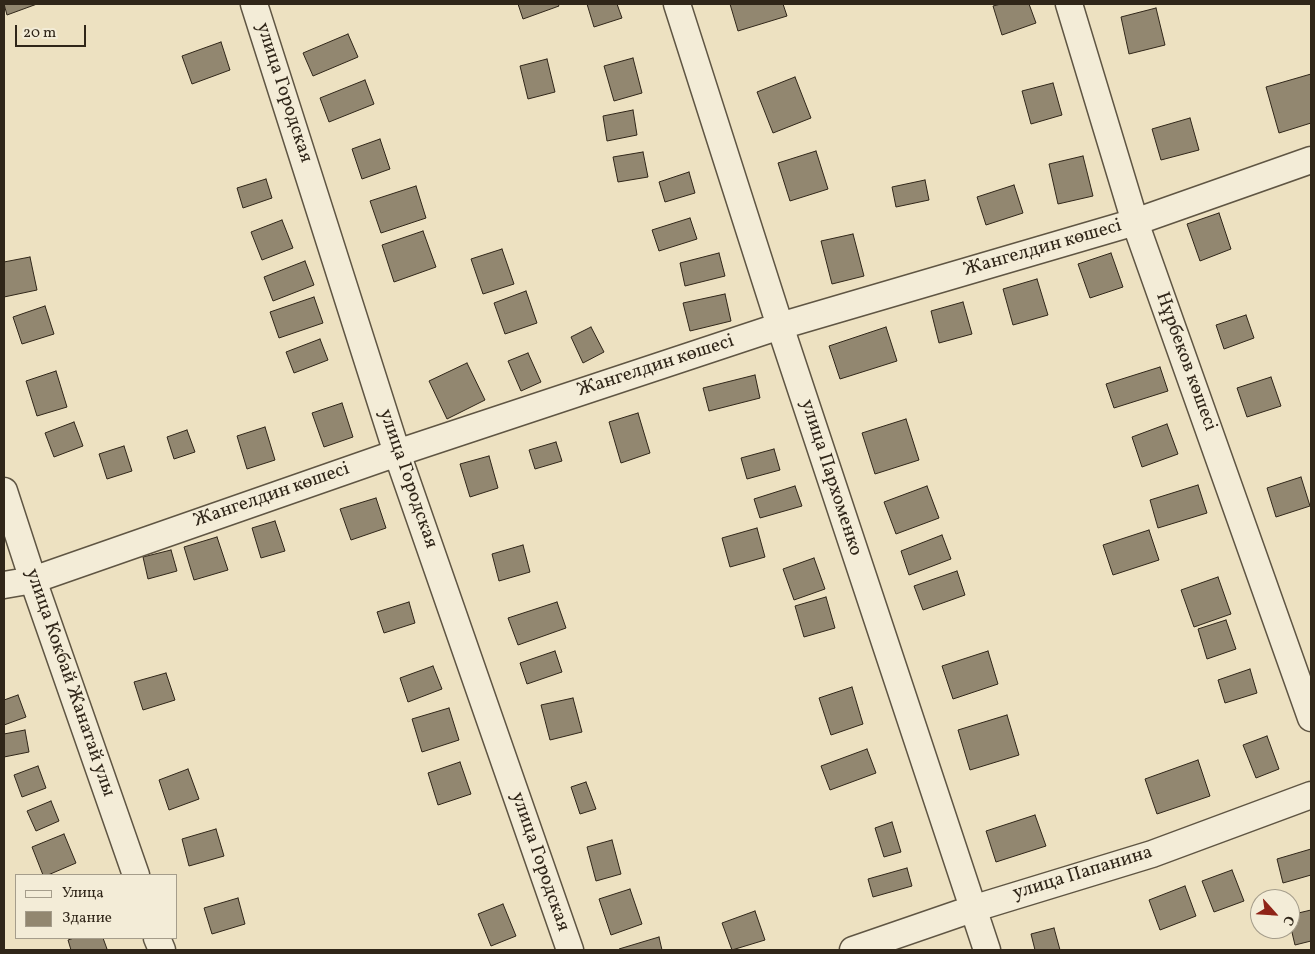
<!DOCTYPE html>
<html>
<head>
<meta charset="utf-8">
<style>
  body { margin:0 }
  #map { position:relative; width:1315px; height:954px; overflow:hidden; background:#ede1c1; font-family:Vollkorn,serif }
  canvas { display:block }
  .frame { position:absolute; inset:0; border:5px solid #302619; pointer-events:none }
  .legend { position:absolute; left:15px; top:874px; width:162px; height:65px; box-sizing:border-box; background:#f3ecd7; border:1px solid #a59d8b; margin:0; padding:6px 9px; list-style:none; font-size:15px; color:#302619 }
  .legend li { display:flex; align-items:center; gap:10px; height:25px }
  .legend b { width:25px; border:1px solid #a59d8b }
  .north { position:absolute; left:1250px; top:889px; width:50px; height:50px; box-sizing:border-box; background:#f3ecd7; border:1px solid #a59d8b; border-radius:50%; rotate:116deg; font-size:14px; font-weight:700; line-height:20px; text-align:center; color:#302619 }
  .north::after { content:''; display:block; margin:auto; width:18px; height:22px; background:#8f2418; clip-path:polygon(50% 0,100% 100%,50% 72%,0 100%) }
  .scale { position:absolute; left:15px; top:25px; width:71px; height:22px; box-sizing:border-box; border:2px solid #302619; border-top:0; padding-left:6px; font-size:15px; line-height:18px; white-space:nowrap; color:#302619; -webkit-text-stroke:4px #f3ecd7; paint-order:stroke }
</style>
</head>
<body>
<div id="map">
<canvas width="1315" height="954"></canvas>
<div class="frame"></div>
<ul class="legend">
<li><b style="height:6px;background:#f3ecd7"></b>Улица</li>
<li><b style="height:14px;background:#928770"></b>Здание</li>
</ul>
<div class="north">С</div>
<div class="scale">20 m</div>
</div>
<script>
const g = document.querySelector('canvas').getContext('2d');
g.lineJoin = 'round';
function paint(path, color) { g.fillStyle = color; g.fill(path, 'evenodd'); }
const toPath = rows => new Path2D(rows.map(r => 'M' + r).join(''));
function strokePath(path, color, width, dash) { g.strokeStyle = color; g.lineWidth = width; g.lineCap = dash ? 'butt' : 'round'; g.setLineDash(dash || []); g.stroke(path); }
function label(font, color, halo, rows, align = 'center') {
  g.font = font + ' Vollkorn,serif'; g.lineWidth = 4; g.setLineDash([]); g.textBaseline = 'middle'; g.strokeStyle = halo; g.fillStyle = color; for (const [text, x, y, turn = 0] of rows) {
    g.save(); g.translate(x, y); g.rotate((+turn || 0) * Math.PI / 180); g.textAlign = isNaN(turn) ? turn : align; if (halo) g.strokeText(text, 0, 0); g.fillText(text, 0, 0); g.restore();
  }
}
const building = toPath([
  [4,4,37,4,7,15,4,4],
  [518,4,558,4,559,6,523,19,518,4],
  [587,4,617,4,622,18,594,27,587,4],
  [730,4,783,4,787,16,738,31,730,4],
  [1001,4,1029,4,1036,23,1002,35,993,6,1001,4],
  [1156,8,1165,45,1129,54,1121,17,1156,8],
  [348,34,358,57,313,76,303,53,348,34],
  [221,42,230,70,192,84,182,56,221,42],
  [633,58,642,93,614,101,604,66,633,58],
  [547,59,555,92,528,99,520,66,547,59],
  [1311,74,1311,123,1279,133,1266,87,1311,74],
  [795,77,811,118,773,133,757,92,795,77],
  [365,80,374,104,329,122,320,98,365,80],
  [1053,83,1062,115,1031,124,1022,91,1053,83],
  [633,110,637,135,607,141,603,116,633,110],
  [1190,118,1199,150,1161,160,1152,129,1190,118],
  [380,139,390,169,362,179,352,149,380,139],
  [816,151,828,189,790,201,778,163,816,151],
  [643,152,648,177,618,182,613,157,643,152],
  [1083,156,1093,196,1058,204,1049,164,1083,156],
  [689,172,695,193,665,202,659,182,689,172],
  [266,179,272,198,243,208,237,188,266,179],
  [925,180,929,200,896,207,892,187,925,180],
  [1014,185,1023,213,986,225,977,197,1014,185],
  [416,186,426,218,381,233,370,201,416,186],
  [1219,213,1231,249,1200,261,1187,224,1219,213],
  [690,218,697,239,659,251,652,230,690,218],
  [282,220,293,248,262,260,251,232,282,220],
  [423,231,436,267,394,282,382,245,423,231],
  [853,234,864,276,832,284,821,241,853,234],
  [502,249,514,284,483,294,471,259,502,249],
  [719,253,725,276,685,286,680,263,719,253],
  [1111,253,1123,287,1090,298,1078,264,1111,253],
  [30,257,37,290,4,297,4,262,30,257],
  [305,261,314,285,273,301,264,277,305,261],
  [1037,279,1048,315,1013,325,1003,289,1037,279],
  [526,291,537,323,505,334,494,303,526,291],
  [725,294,731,321,690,331,683,303,725,294],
  [314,297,323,323,279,338,270,312,314,297],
  [963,302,972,334,939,343,931,311,963,302],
  [45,306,54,334,22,344,13,317,45,306],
  [1246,315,1254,338,1224,349,1216,325,1246,315],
  [591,327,604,352,583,363,571,337,591,327],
  [886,327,897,361,840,379,829,346,886,327],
  [320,339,328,360,294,373,286,352,320,339],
  [528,353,541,382,521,391,508,361,528,353],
  [467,363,485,400,447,419,429,381,467,363],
  [1160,367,1168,391,1114,408,1106,384,1160,367],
  [56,371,67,407,37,416,26,381,56,371],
  [755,375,760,398,709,411,703,388,755,375],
  [1271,377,1281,406,1247,417,1237,388,1271,377],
  [342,403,353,437,324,447,312,413,342,403],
  [638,413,650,453,621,463,609,422,638,413],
  [906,419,919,460,875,474,862,433,906,419],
  [74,422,83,446,54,457,45,433,74,422],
  [1167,424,1178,454,1142,467,1132,437,1167,424],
  [265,427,275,460,247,469,237,436,265,427],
  [187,430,195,452,174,459,167,437,187,430],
  [556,442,562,461,535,469,529,450,556,442],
  [124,446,132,471,107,479,99,454,124,446],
  [774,449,780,470,747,479,741,458,774,449],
  [489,456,498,488,470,497,460,464,489,456],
  [1301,477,1310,506,1276,517,1267,488,1301,477],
  [1198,485,1207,513,1158,528,1150,500,1198,485],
  [795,486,802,506,760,518,754,499,795,486],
  [927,486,939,518,896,534,884,502,927,486],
  [376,498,386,528,351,540,340,509,376,498],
  [275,521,285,551,261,558,252,528,275,521],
  [757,528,765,557,730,567,722,538,757,528],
  [1149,530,1159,560,1113,575,1103,545,1149,530],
  [942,535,951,559,909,575,901,551,942,535],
  [217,537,228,570,194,580,184,547,217,537],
  [523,545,530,572,499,581,492,554,523,545],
  [171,550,177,571,148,579,143,557,171,550],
  [814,558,825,589,794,600,783,569,814,558],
  [957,571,965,595,923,610,914,586,957,571],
  [1218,577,1231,614,1194,627,1181,590,1218,577],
  [826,597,835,628,804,637,795,606,826,597],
  [409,602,415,623,384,633,377,612,409,602],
  [557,602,566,628,518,645,508,618,557,602],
  [1226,620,1236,649,1207,659,1198,629,1226,620],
  [555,651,562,672,527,684,520,663,555,651],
  [988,651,998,684,953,699,942,666,988,651],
  [433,666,442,689,408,702,400,678,433,666],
  [1250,669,1257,693,1225,703,1218,680,1250,669],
  [166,673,175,700,143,710,134,682,166,673],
  [852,687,863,724,831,735,819,698,852,687],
  [18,695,26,717,4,725,4,700,18,695],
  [573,698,582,732,550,740,541,705,573,698],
  [449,708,459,740,422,752,412,719,449,708],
  [1007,715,1019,755,970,770,958,730,1007,715],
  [25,730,29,752,4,757,4,734,25,730],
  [1267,736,1279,769,1256,778,1243,745,1267,736],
  [867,749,876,773,830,790,821,766,867,749],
  [1198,760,1210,796,1157,814,1145,779,1198,760],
  [460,762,471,794,438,805,428,773,460,762],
  [38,766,46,788,22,797,14,775,38,766],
  [188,769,199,799,169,810,159,780,188,769],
  [586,782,596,809,580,814,571,787,586,782],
  [51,801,59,821,36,831,27,811,51,801],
  [1035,815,1046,846,996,862,986,831,1035,815],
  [892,822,901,852,884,857,875,828,892,822],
  [216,829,224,856,189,866,182,839,216,829],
  [64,834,76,863,48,875,43,875,32,847,64,834],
  [612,840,621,874,596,881,587,847,612,840],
  [1311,849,1311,875,1283,883,1277,859,1311,849],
  [907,868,912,886,873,897,868,879,907,868],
  [1232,870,1244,901,1214,912,1202,881,1232,870],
  [1185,886,1196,916,1160,930,1149,900,1185,886],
  [630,889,642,924,611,935,599,899,630,889],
  [238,898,245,924,212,934,204,908,238,898],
  [503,904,516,936,491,946,478,914,503,904],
  [1311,910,1311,941,1295,945,1290,924,1290,915,1311,910],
  [755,911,765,940,732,950,722,923,755,911],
  [1054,928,1060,950,1035,950,1031,934,1054,928],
  [659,937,662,950,620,950,619,949,659,937],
  [74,938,103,938,107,949,104,950,71,950,68,940,74,938]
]);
const street = toPath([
  [254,4,397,453,570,950],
  [677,4,780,326,987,950],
  [1069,4,1135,222,1311,718],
  [4,491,33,580,136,875],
  [4,585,33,580,397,453,780,326,1135,222,1311,160],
  [157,938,162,950],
  [853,950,972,909,1152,854,1311,795]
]);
const streetNames = [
  ["улица Городская",283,93,72],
  ["Жангелдин көшесі",1043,249,-16],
  ["Нұрбеков көшесі",1185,362,70],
  ["Жангелдин көшесі",656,367,-18],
  ["улица Пархоменко",830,478,72],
  ["улица Городская",407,479,71],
  ["Жангелдин көшесі",272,496,-19],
  ["улица Кокбай Жанатай улы",69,683,71],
  ["улица Городская",539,862,71],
  ["улица Папанина",1083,874,-17]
];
paint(building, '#928770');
strokePath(building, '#302619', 1);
strokePath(street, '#5f5543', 29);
strokePath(street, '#f3ecd7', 26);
label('19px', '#302619', '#f3ecd7', streetNames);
</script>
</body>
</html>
